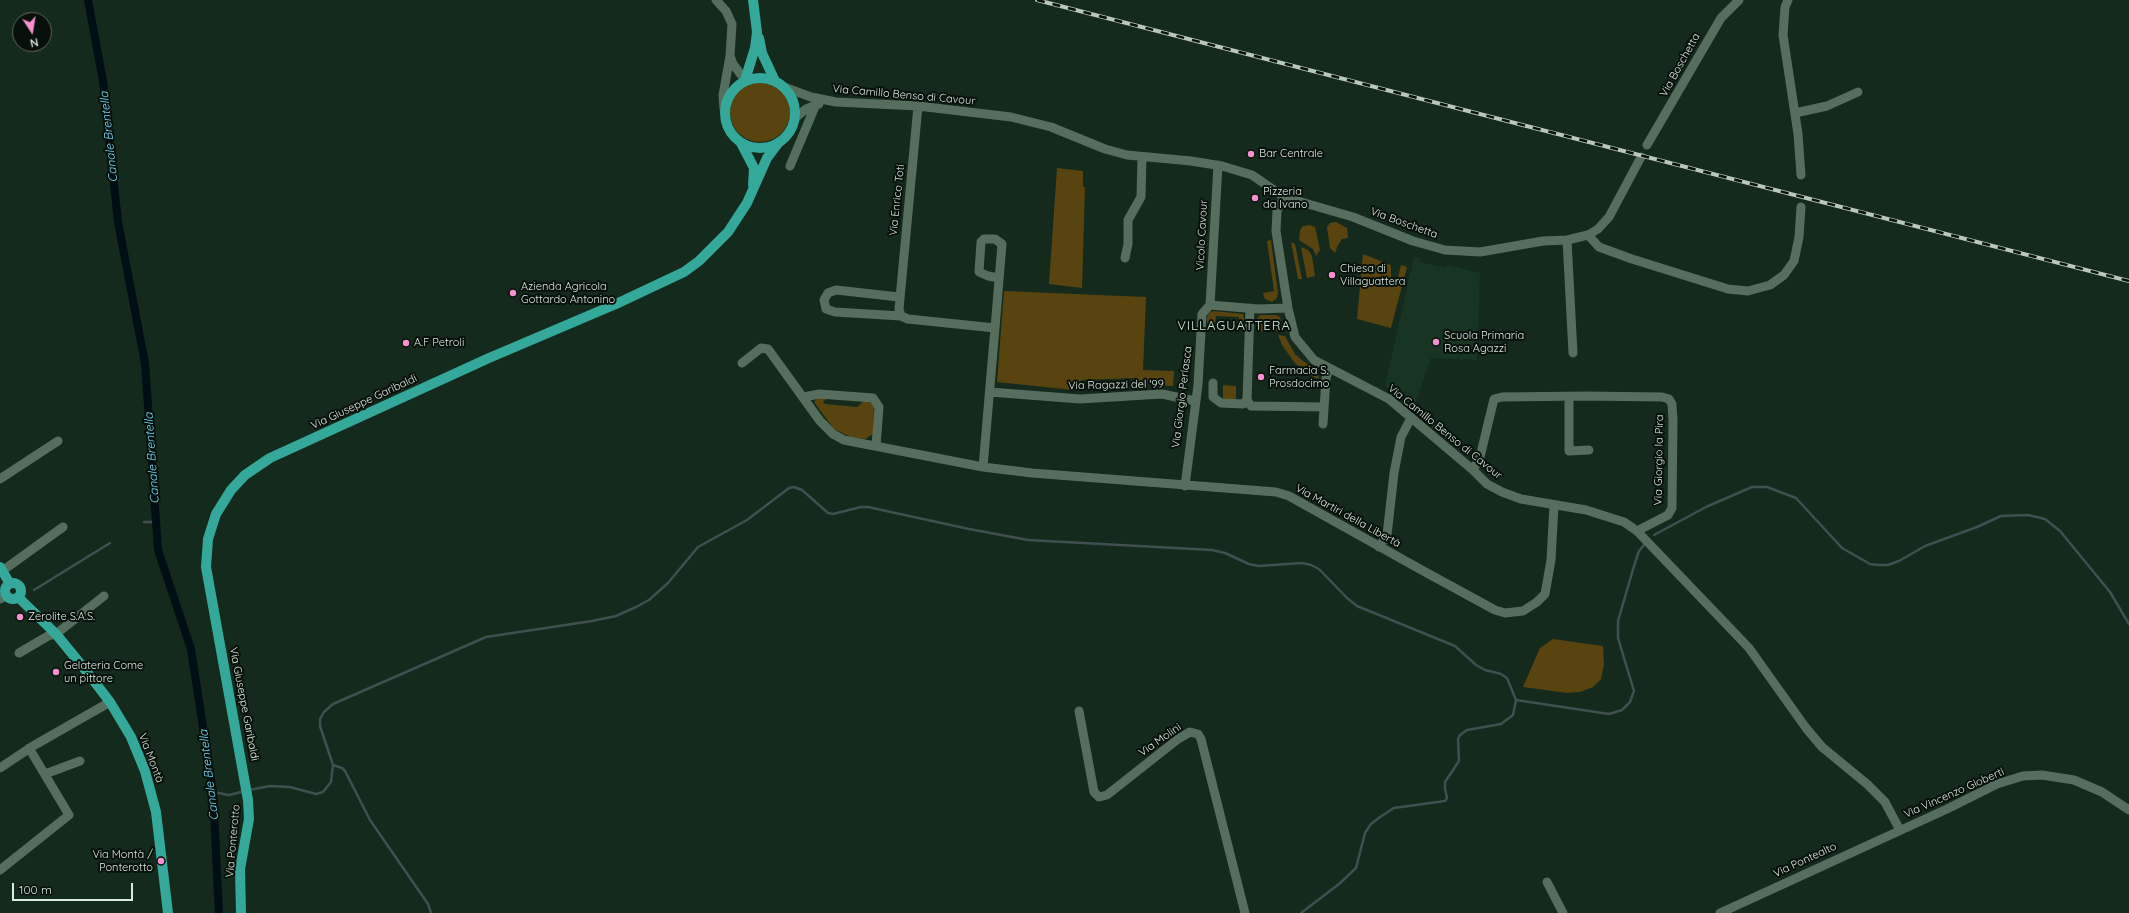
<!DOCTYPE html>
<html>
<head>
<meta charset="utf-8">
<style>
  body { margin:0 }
  #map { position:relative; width:2129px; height:913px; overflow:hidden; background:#142a1c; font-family:Quicksand,sans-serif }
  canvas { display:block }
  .north { position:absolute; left:12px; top:12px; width:40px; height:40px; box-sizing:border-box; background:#07100a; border:1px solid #5b665f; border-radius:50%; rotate:168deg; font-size:11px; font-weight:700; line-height:16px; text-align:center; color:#dae8de }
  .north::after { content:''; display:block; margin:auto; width:14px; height:18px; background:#f690d0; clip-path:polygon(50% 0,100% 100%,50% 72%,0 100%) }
  .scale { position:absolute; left:12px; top:883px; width:121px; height:18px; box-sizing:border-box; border:2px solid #dae8de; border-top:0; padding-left:5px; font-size:12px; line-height:14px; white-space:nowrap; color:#dae8de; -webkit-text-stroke:3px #07100a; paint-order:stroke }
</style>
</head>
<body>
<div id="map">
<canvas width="2129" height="913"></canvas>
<div class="north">N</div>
<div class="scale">100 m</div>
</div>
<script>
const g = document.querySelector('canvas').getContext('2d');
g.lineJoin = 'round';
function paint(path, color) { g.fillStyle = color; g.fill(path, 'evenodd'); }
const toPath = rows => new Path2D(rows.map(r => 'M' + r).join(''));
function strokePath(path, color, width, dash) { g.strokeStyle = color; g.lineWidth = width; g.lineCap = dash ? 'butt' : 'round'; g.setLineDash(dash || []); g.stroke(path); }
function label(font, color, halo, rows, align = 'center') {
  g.font = font + ' Quicksand,sans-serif'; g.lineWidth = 4; g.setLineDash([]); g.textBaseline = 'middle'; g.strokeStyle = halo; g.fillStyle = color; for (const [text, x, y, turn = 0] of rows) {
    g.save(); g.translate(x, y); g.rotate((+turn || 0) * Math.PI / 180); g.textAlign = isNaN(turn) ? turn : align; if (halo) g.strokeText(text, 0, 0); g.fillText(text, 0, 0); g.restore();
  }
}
const built = toPath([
  [1414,257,1420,258,1419,262,1424,263,1446,268,1447,265,1480,273,1477,360,1431,358,1414,407,1385,386]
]);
const green = toPath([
  '730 112a30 30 0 1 1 60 0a30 30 0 1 1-60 0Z',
  [1057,168,1083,171,1083,187,1085,187,1082,288,1049,284],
  [1336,222,1347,228,1348,238,1342,239,1338,245,1335,253,1330,248,1327,227,1330,223],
  [1310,225,1315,227,1320,250,1316,256,1313,249,1299,240,1300,230,1303,226],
  [1271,240,1278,293,1277,298,1272,302,1265,299,1263,293,1274,291,1267,241],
  [1291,242,1295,244,1302,279,1298,279],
  [1301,247,1308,250,1312,256,1315,276,1307,278],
  [1363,254,1391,265,1391,279,1397,281,1401,265,1407,267,1391,328,1357,319],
  [1004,291,1146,297,1143,370,1174,371,1173,386,1141,384,1137,378,1082,380,1073,390,997,382],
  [1214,311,1243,314,1245,324,1239,324,1239,317,1216,316,1215,323,1207,323,1207,317,1210,312],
  [1260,315,1276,315,1280,317,1283,331,1259,331,1259,321,1255,321],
  [1278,335,1285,336,1295,354,1303,361,1317,370,1319,379,1309,375,1294,362,1282,345],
  [1223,385,1236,386,1236,401,1223,401],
  [818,398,827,398,823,402,825,404,857,407,864,401,871,403,874,406,873,434,865,439,851,437,834,429,814,402],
  [1553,639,1603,646,1604,665,1601,679,1593,687,1580,692,1567,693,1523,687,1540,648]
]);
const stream = toPath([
  [144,522,156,522],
  [1654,535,1706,507,1752,487,1767,487,1796,498,1842,548,1870,564,1879,565,1888,565,1899,561,1925,546,1977,527,2001,516,2028,515,2045,519,2060,531,2110,592,2129,624],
  [34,590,110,543],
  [333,765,342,768,345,771,370,820,428,904,431,913],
  [249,790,270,786,290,787,316,794,323,792,331,782,333,765,320,726,320,719,324,712,333,704,486,637,592,621,616,616,636,607,649,600,668,583,698,547,747,520,789,488,794,487,802,490,828,513,833,514,861,507,868,507,969,529,1028,540,1212,550,1225,553,1249,564,1259,566,1302,563,1311,565,1319,569,1347,598,1357,606,1455,646,1476,665,1485,670,1501,674,1507,678,1516,700,1609,714,1622,710,1630,702,1634,691,1618,638,1618,621,1634,566,1639,551,1644,545],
  [213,792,229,795,245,791],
  [1301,913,1339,884,1356,868,1365,833,1371,824,1380,817,1394,808,1445,801,1447,798,1445,789,1445,782,1459,761,1458,739,1460,735,1467,730,1501,724,1513,715,1516,700]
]);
const canal = toPath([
  [88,0,103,81,118,222,145,363,158,550,191,649,213,792,219,913]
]);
const minor = toPath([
  [716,0,726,11,732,24,730,56,723,95,724,109],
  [1788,0,1785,7,1783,35,1798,134,1801,175],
  [730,56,733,64,745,80],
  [784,87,811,97,836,102,918,106,1011,117,1051,127,1105,149,1127,155,1191,161,1222,166,1252,175,1284,197,1353,217,1413,241,1445,250,1480,252,1543,241,1567,240,1588,235,1598,229,1609,217,1641,157],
  [918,106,899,309,901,316,908,319,995,328,983,467],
  [1795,113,1827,106,1858,92],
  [795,118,806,109,819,104],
  [1647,145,1721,18,1739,0],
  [790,166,814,109,817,98],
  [1284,197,1277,211,1276,231,1288,308,1295,337,1314,360,1389,399,1473,470,1487,484,1502,492,1521,499,1586,510,1624,522,1637,531,1749,648,1806,728,1822,747,1867,784,1885,802,1900,830],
  [1588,235,1599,247,1632,259,1728,289,1748,291,1770,285,1784,275,1794,261,1799,237,1801,207],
  [1567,240,1573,353],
  [1125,258,1128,244,1128,220,1141,197,1142,157],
  [899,297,836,290,828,293,824,300,826,309,835,312,901,316],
  [1210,305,1218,165],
  [1250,308,1247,400,1251,406,1324,407],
  [995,328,1002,244,995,239,984,239,981,242,979,272,988,276,999,278],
  [742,363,761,348,768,349,820,421,833,434,844,440,983,467,1032,473,1276,492,1289,496,1427,573,1495,610,1505,613,1523,611,1537,602,1545,594,1551,560,1554,505],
  [1213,383,1213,397,1221,403,1243,404,1247,400],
  [990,392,1080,399,1162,394,1195,401],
  [804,397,819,394,873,398,879,407,876,446],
  [1569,397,1569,451,1589,450],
  [1323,424,1326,378,1329,368],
  [1473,470,1480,457,1494,399,1502,397,1585,396,1662,397,1669,399,1672,404,1673,420,1672,508,1668,515,1637,531],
  [0,479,58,441],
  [1185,486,1198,385,1202,314,1210,305,1258,309,1288,308],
  [1379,547,1387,535,1394,473,1401,437,1411,418],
  [2,571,63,527],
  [0,599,7,595],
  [19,653,48,636,56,634,104,596],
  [1079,711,1094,792,1099,797,1107,795,1178,739,1190,732,1198,734,1201,739,1245,913],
  [0,768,33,746,110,702],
  [45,774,80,761],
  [0,870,69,815,29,748],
  [1547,882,1563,913],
  [1720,913,1947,809,1997,784,2023,776,2042,775,2074,780,2102,792,2129,810]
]);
const major = toPath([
  [759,38,762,53,775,81],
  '725 113a35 35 0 1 1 70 0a35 35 0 1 1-70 0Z',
  [745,80,755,48,757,32,753,0],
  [741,143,754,168,753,185],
  [0,567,10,584],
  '5 591a8 8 0 1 1 16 0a8 8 0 1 1-16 0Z',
  [18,597,56,634,87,672,110,702,131,737,145,771,156,812,168,913],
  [241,913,240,869,249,819,248,800,206,567,208,539,216,514,231,490,245,475,270,458,489,358,616,304,684,272,699,261,728,232,747,203,767,158,779,142]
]);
const rail = toPath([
  [1037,0,2129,281]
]);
const markers = [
  [1251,154,4,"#f690d0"],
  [1255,198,4,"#f690d0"],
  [1332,275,4,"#f690d0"],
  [513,293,4,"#f690d0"],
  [1436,342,4,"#f690d0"],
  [406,343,4,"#f690d0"],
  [1261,377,4,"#f690d0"],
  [20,617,4,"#f690d0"],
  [56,672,4,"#f690d0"],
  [161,861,4,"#f690d0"]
];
const streetNames = [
  ["Via Boschetta",1680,65,-61],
  ["Via Camillo Benso di Cavour",904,95,5],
  ["Via Enrico Toti",897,200,-84],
  ["Via Boschetta",1404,223,20],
  ["Vicolo Cavour",1202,235,-87],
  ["Via Ragazzi del '99",1116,385,-1],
  ["Via Giorgio Perlasca",1182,397,-83],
  ["Via Giuseppe Garibaldi",364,402,-25],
  ["Via Camillo Benso di Cavour",1445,432,39],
  ["Via Giorgio la Pira",1659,460,-89],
  ["Via Martiri della Libertà",1348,516,29],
  ["Via Giuseppe Garibaldi",244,704,79],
  ["Via Molini",1160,740,-35],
  ["Via Montà",151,758,69],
  ["Via Vincenzo Gioberti",1954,793,-24],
  ["Via Ponterotto",233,841,-85],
  ["Via Pontealto",1805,860,-25]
];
const poiNames = [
  ["Bar Centrale",1259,154],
  ["Pizzeria",1263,192],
  ["da Ivano",1263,205],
  ["Chiesa di",1340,269],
  ["Villaguattera",1340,282],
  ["Azienda Agricola",521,287],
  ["Gottardo Antonino",521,300],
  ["Scuola Primaria",1444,336],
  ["Rosa Agazzi",1444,349],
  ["A.F Petroli",414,343],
  ["Farmacia S.",1269,371],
  ["Prosdocimo",1269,384],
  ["Zerolite S.A.S.",28,617],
  ["Gelateria Come",64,666],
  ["un pittore",64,679],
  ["Via Montà /",153,855,"right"],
  ["Ponterotto",153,868,"right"]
];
const waterNames = [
  ["Canale Brentella",109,137,-96],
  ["Canale Brentella",152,458,-94],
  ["Canale Brentella",209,775,-97]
];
const quarterNames = [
  ["VILLAGUATTERA",1234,326]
];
paint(built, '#183523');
paint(green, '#59440f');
strokePath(stream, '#414f51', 2.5);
strokePath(canal, '#000e15', 8);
strokePath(minor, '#566e5d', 9);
strokePath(major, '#34a89b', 10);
strokePath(rail, '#b9c8be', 4);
strokePath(rail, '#07100a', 2.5, [8]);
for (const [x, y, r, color] of markers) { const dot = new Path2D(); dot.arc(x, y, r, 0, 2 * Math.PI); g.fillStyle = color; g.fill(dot); strokePath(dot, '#07100a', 1.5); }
label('11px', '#dae8de', '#07100a', streetNames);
label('11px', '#dae8de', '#07100a', poiNames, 'left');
label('italic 12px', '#77dbfd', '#07100a', waterNames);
g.letterSpacing = '1px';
label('13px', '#d0ebd8', '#07100a', quarterNames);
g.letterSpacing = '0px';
</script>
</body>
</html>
